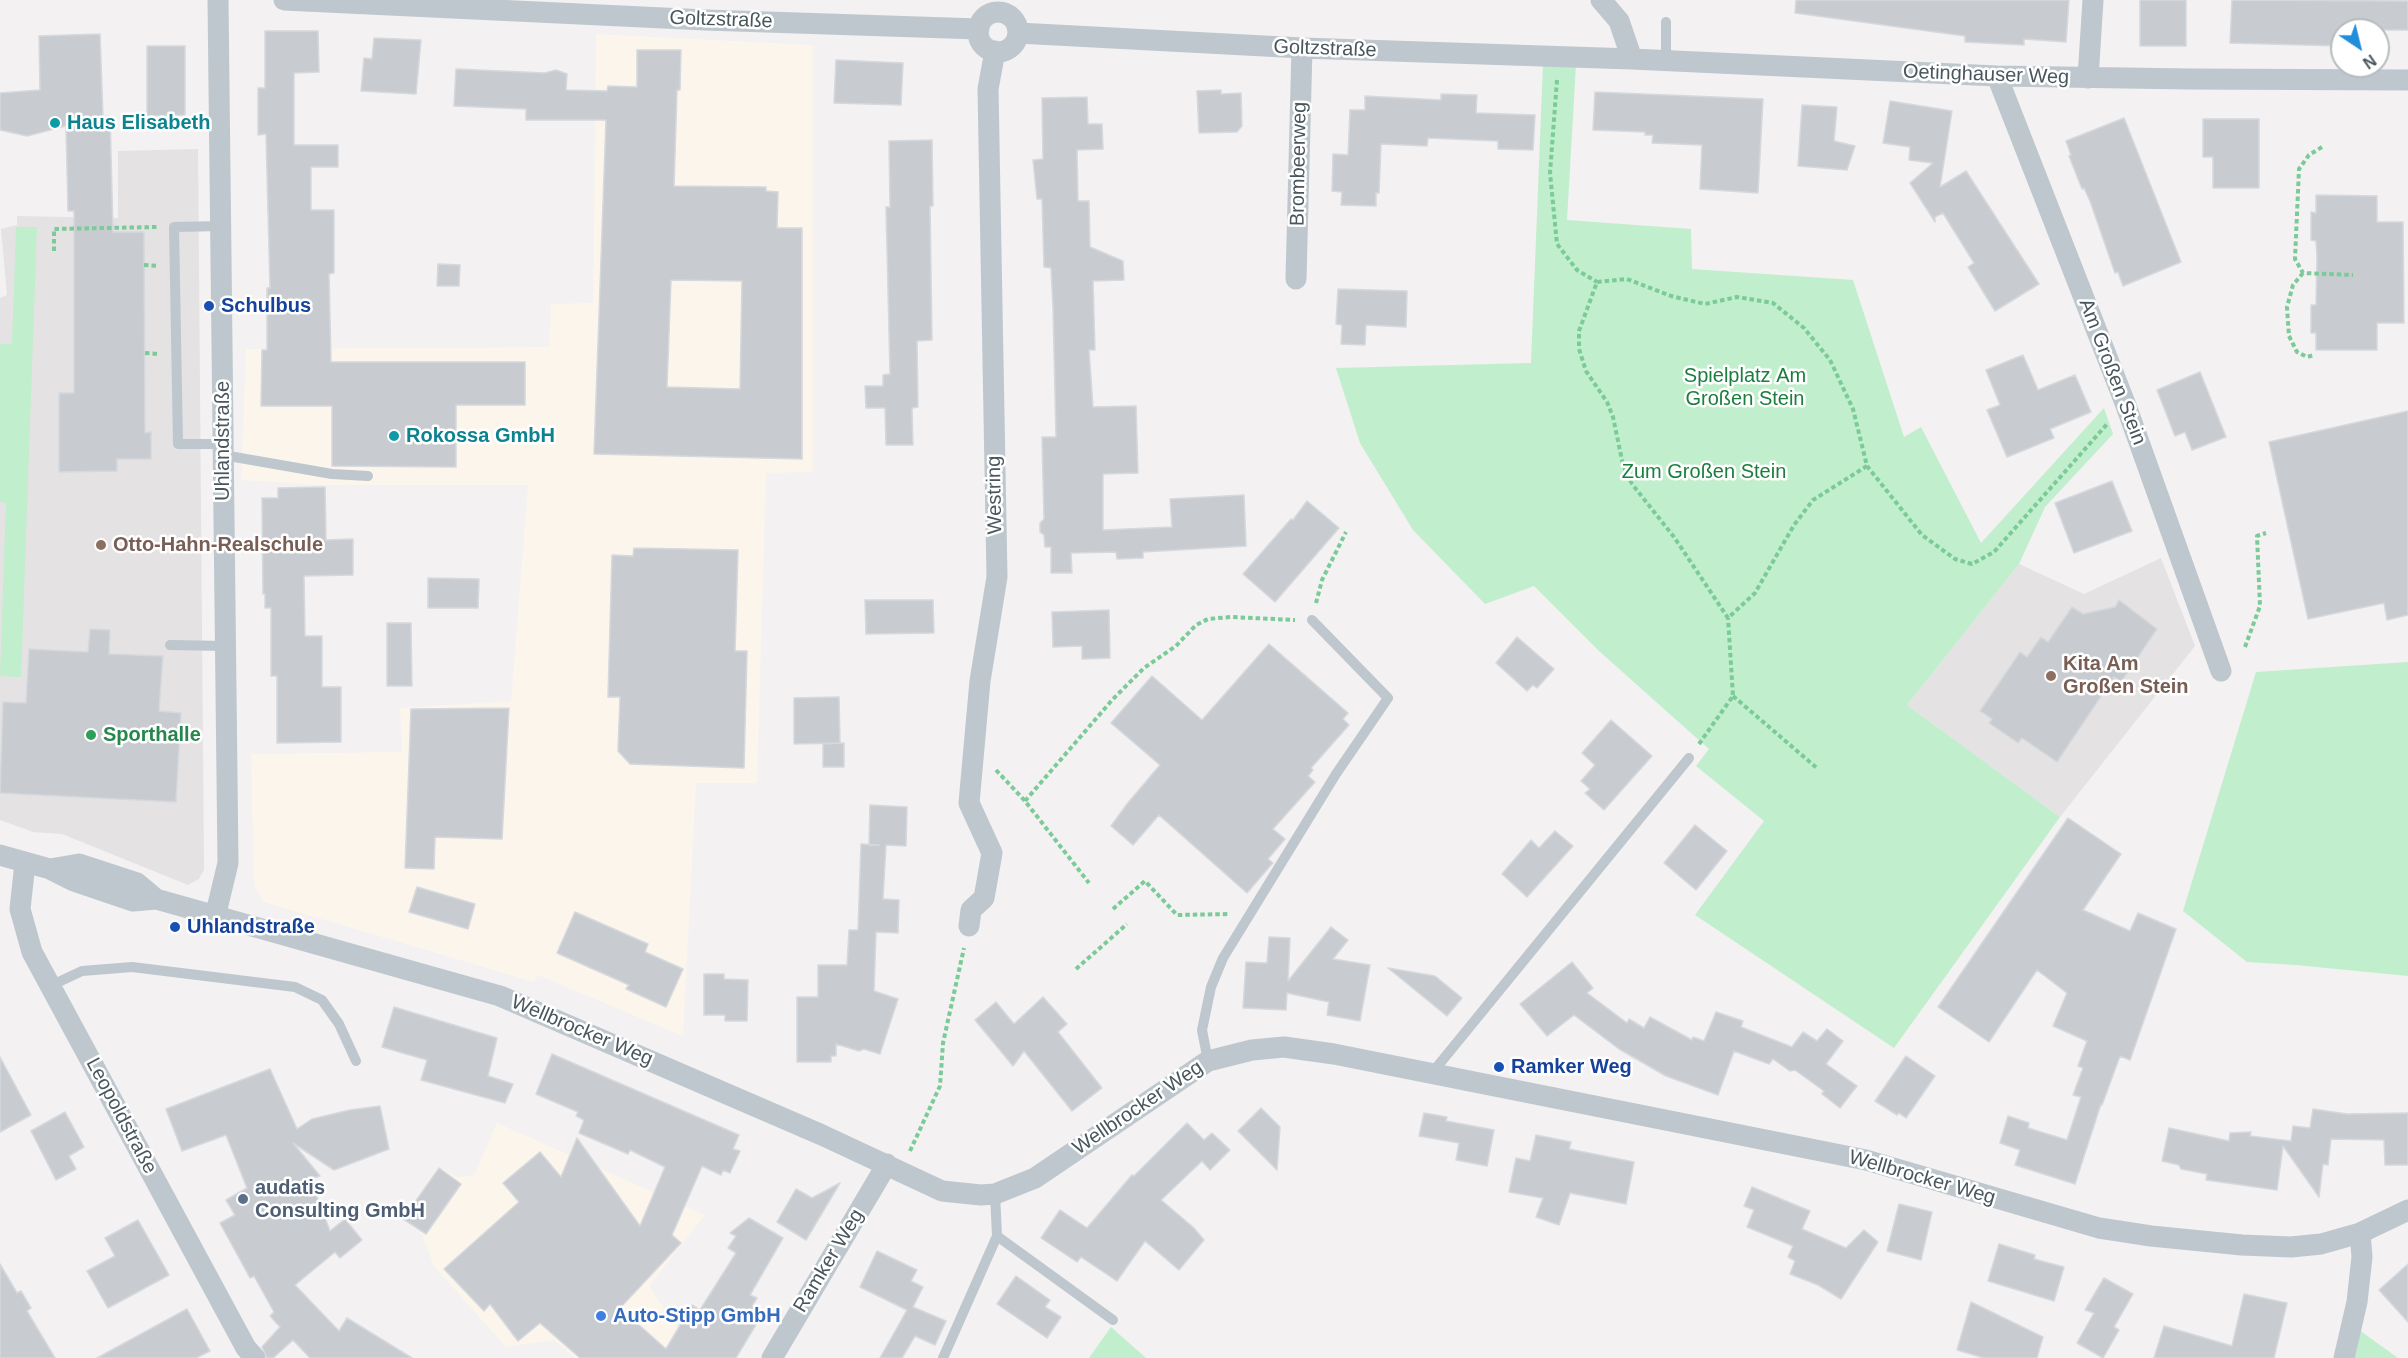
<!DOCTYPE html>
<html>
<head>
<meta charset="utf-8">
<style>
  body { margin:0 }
  #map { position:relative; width:2408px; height:1358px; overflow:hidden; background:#f3f1f1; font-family:Helvetica,sans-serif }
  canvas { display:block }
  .north { position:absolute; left:2330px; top:18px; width:60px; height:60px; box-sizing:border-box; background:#fff; border:2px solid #b6bcbe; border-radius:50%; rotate:145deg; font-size:16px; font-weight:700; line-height:24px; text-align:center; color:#49575d }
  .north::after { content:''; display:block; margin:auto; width:21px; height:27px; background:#208ddd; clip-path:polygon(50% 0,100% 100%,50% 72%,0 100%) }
</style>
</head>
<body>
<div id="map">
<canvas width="2408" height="1358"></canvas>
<div class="north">N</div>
</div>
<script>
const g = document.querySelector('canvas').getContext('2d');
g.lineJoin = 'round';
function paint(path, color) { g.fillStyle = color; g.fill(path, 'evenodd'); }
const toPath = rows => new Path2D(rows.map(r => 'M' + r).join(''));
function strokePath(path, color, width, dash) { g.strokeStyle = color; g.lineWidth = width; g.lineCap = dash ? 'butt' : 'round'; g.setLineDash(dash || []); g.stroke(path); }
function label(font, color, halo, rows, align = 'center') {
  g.font = font + ' Helvetica,sans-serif'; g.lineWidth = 5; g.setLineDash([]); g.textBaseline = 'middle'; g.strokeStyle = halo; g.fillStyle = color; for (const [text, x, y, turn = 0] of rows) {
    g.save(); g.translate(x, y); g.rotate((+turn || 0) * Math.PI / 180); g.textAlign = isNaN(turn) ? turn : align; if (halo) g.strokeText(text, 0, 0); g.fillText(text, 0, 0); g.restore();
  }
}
const commercial = toPath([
  [596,34,813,45,813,472,766,473,757,783,696,783,683,1036,538,975,534,982,264,902,254,886,251,754,402,752,400,708,511,701,528,485,322,485,241,480,246,349,549,347,551,304,593,303],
  [497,1123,705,1215,649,1286,692,1349,707,1358,575,1358,554,1340,506,1347,434,1266,422,1234,401,1219,438,1167,457,1177,474,1175]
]);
const education = toPath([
  [198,149,204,870,199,879,188,885,62,834,33,832,0,820,0,298,7,295,1,229,17,225,17,216,118,218,118,151],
  [2161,558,2195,646,2060,817,1907,705,2019,564,2084,594]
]);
const green = toPath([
  [1543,64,1576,64,1567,220,1691,229,1692,269,1853,280,1904,437,1921,427,1981,543,2104,408,2113,434,2045,507,2019,564,1907,705,2060,817,1894,1048,1695,915,1764,821,1696,766,1709,749,1599,651,1534,586,1485,604,1413,530,1360,443,1336,368,1531,363],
  [16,227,37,227,21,677,0,676,6,503,0,502,0,344,12,344],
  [2408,662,2408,976,2296,965,2247,962,2183,911,2256,672],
  [1111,1327,1146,1358,1089,1358],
  [2359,1330,2398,1358,2351,1358]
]);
const building = toPath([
  [1796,0,2069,0,2066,42,2024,39,2024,45,1965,42,1965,36,1795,13,1796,0],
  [2140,0,2186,0,2186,46,2140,46,2140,0],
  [2232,0,2408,1,2408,30,2342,30,2342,46,2230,43,2232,0],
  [265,31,318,31,319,72,294,73,294,145,338,145,338,167,311,167,311,210,334,210,334,273,329,274,331,362,525,362,525,405,456,405,456,467,332,466,332,406,261,406,262,350,267,350,267,288,270,288,266,134,258,135,258,88,265,88,265,31],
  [100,34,103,117,110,116,113,232,144,232,145,433,151,432,151,459,117,459,117,471,59,472,59,393,74,393,74,211,68,211,66,126,27,136,0,130,0,93,40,90,39,36,100,34],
  [374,38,421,40,416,94,361,91,364,58,372,59,374,38],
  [147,46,185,46,185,115,147,116,147,46],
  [637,50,681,50,680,90,677,90,674,186,766,187,766,191,778,192,777,228,802,228,802,459,594,454,606,120,526,120,526,109,454,106,456,69,545,73,556,70,567,74,566,90,607,91,608,86,637,87,637,50],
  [671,280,742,281,740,389,667,387,671,280],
  [836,60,903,63,901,105,834,103,836,60],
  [1221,90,1221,94,1241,93,1242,126,1237,132,1199,133,1197,91,1221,90],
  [1595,92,1763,99,1758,193,1700,189,1702,145,1652,143,1653,135,1645,135,1645,132,1593,130,1595,92],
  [1441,94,1477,95,1476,113,1535,115,1533,150,1498,149,1498,141,1428,138,1427,146,1381,144,1379,193,1376,193,1376,206,1341,205,1342,192,1332,191,1333,154,1348,155,1350,110,1365,110,1365,96,1441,100,1441,94],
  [1087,97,1088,124,1102,124,1103,149,1077,150,1078,201,1089,201,1090,247,1123,261,1124,280,1093,281,1095,350,1089,350,1093,407,1136,406,1138,473,1103,474,1103,530,1172,527,1170,499,1244,495,1246,546,1143,552,1143,558,1117,559,1116,552,1071,553,1072,573,1051,573,1051,547,1045,547,1044,535,1040,532,1040,523,1044,519,1042,437,1056,437,1053,307,1051,268,1044,267,1042,199,1037,199,1033,160,1043,159,1042,98,1087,97],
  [1890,101,1952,111,1940,187,1966,171,2039,284,1995,311,1968,267,1974,263,1943,213,1935,217,1935,222,1910,183,1933,163,1909,160,1910,147,1883,143,1890,101],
  [1802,105,1837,107,1834,141,1855,146,1847,170,1798,166,1802,105],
  [2124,118,2181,262,2123,286,2118,272,2115,273,2090,201,2084,188,2082,189,2069,156,2071,155,2066,141,2124,118],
  [2203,119,2259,119,2259,188,2213,188,2213,157,2203,157,2203,119],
  [932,140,933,206,930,206,932,340,917,341,918,407,912,408,913,445,886,445,885,408,866,408,865,386,883,386,883,375,890,374,886,207,890,207,889,141,932,140],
  [2316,195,2377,196,2377,222,2403,222,2404,323,2377,323,2377,350,2316,350,2316,333,2311,333,2311,305,2316,305,2317,257,2316,241,2311,240,2311,212,2316,213,2316,195],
  [438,264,460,265,459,286,437,286,438,264],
  [1338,289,1407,291,1406,327,1366,325,1365,345,1341,344,1342,325,1336,324,1338,289],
  [2023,355,2038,390,2075,375,2091,412,2050,429,2054,438,2007,457,1987,410,2000,405,1986,370,2023,355],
  [2200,372,2226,437,2192,450,2185,432,2175,436,2157,390,2200,372],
  [2408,411,2408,615,2387,620,2384,603,2308,619,2269,442,2408,411],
  [2112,481,2132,531,2074,553,2055,503,2112,481],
  [325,487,326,540,353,539,353,575,304,576,305,636,322,636,322,687,341,687,341,742,277,743,277,676,271,676,271,608,265,608,265,594,263,594,262,498,278,498,278,488,325,487],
  [1307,501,1339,528,1275,602,1243,574,1291,519,1293,520,1307,501],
  [634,548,738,550,735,651,747,651,744,768,630,764,618,751,620,697,608,697,612,555,633,556,634,548],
  [428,578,479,579,478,608,428,608,428,578],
  [865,600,933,600,934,633,866,634,865,600],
  [2119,600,2157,629,2121,682,2114,677,2057,762,2022,738,2018,743,1989,723,1992,719,1980,711,2020,652,2027,657,2041,637,2048,642,2072,607,2083,614,2115,607,2119,600],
  [1109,610,1110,658,1082,659,1082,646,1053,647,1052,612,1109,610],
  [387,623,411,623,412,686,387,686,387,623],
  [90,629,110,630,109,654,163,656,159,711,181,713,176,802,0,793,3,702,26,703,29,649,88,652,90,629],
  [1517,637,1554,669,1537,688,1533,685,1527,691,1496,663,1517,637],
  [1269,644,1348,713,1343,719,1349,725,1311,768,1313,770,1308,776,1315,782,1273,829,1285,839,1268,859,1273,863,1271,865,1247,893,1159,815,1133,845,1111,826,1127,804,1160,765,1111,723,1152,676,1202,720,1269,644],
  [839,697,840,743,794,744,794,698,839,697],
  [509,708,502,839,435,837,434,869,405,868,411,709,509,708],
  [1611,720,1652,756,1604,810,1585,793,1590,789,1581,781,1595,765,1582,753,1611,720],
  [844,743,844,767,823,767,823,744,844,743],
  [870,805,907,807,906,846,886,845,883,899,899,900,898,933,876,932,874,991,898,999,880,1054,864,1049,859,1051,836,1044,836,1056,831,1056,831,1062,797,1062,797,997,818,997,818,965,847,965,849,930,858,930,861,844,879,845,869,845,870,805],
  [2068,818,2121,854,2083,910,2130,931,2138,913,2176,929,2130,1060,2120,1056,2102,1105,2101,1104,2075,1184,2015,1165,2020,1150,2000,1143,2008,1116,2029,1123,2028,1128,2067,1140,2081,1097,2073,1095,2083,1068,2078,1066,2087,1041,2053,1026,2067,993,2037,970,1989,1042,1938,1007,2068,818],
  [1695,825,1727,851,1696,890,1664,863,1695,825],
  [1555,831,1573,846,1527,897,1502,874,1531,840,1539,848,1555,831],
  [417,887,475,904,468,929,409,912,417,887],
  [575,912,648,944,645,952,683,969,666,1007,626,989,629,985,557,953,575,912],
  [1331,927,1348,940,1333,959,1370,965,1360,1021,1327,1015,1329,1002,1287,993,1286,1010,1243,1008,1246,962,1267,963,1269,937,1290,938,1288,981,1331,927],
  [1572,962,1593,988,1587,993,1627,1023,1629,1019,1644,1028,1650,1017,1692,1040,1693,1037,1704,1041,1716,1012,1743,1021,1741,1027,1792,1047,1803,1032,1817,1041,1827,1029,1843,1041,1826,1064,1857,1086,1840,1108,1822,1094,1824,1091,1795,1070,1790,1071,1773,1059,1769,1064,1734,1051,1718,1095,1666,1076,1619,1049,1574,1015,1547,1036,1520,1004,1572,962],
  [1388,968,1435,976,1462,998,1447,1016,1388,968],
  [704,974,724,974,724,979,748,980,747,1021,725,1021,725,1015,704,1015,704,974],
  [1043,997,1067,1024,1058,1032,1102,1088,1072,1111,1024,1051,1013,1066,975,1020,996,1002,1014,1024,1043,997],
  [394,1007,497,1038,488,1076,513,1084,505,1103,421,1080,427,1060,382,1047,394,1007],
  [552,1054,739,1135,733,1149,740,1151,730,1173,723,1170,721,1175,702,1166,672,1235,681,1243,620,1308,666,1349,692,1305,700,1310,736,1253,728,1248,736,1236,730,1233,749,1218,783,1238,750,1295,757,1298,752,1306,763,1313,736,1358,580,1358,540,1323,518,1341,490,1304,484,1311,444,1269,519,1202,503,1183,540,1152,561,1177,577,1138,640,1226,665,1167,630,1150,628,1154,579,1133,584,1120,576,1116,578,1112,536,1094,552,1054],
  [1906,1056,1935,1076,1906,1118,1899,1113,1897,1115,1875,1101,1906,1056],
  [0,1057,31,1115,0,1132,0,1057],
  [270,1069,297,1129,312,1119,350,1110,380,1106,389,1149,334,1170,293,1143,320,1176,310,1179,330,1231,345,1219,362,1240,340,1258,335,1252,295,1285,339,1331,347,1318,412,1358,310,1358,293,1340,273,1358,267,1358,262,1347,280,1327,270,1316,274,1312,254,1276,250,1278,220,1223,235,1215,226,1200,247,1188,226,1135,182,1151,166,1109,270,1069],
  [1261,1108,1280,1127,1277,1170,1238,1131,1261,1108],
  [2313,1109,2347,1114,2408,1113,2408,1165,2385,1165,2384,1140,2331,1139,2328,1165,2323,1164,2319,1197,2283,1146,2277,1190,2206,1180,2207,1174,2181,1169,2179,1165,2162,1161,2169,1128,2229,1141,2230,1133,2251,1132,2250,1136,2291,1141,2293,1126,2310,1128,2313,1109],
  [65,1112,84,1147,69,1156,76,1169,56,1180,31,1131,65,1112],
  [1424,1113,1447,1117,1446,1121,1494,1130,1487,1166,1456,1160,1459,1143,1419,1136,1424,1113],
  [1187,1123,1204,1140,1212,1133,1230,1150,1210,1170,1202,1161,1161,1200,1194,1228,1204,1240,1179,1270,1145,1241,1117,1281,1081,1257,1077,1262,1041,1238,1060,1210,1087,1228,1132,1175,1134,1176,1187,1123],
  [1536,1135,1571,1142,1569,1149,1634,1162,1626,1204,1570,1193,1559,1225,1536,1217,1543,1198,1509,1192,1516,1158,1530,1161,1536,1135],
  [439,1168,461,1184,426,1234,403,1219,439,1168],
  [840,1183,806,1240,777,1222,796,1189,812,1198,840,1183],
  [1752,1187,1810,1211,1802,1229,1846,1248,1864,1230,1878,1242,1841,1299,1818,1285,1790,1274,1795,1261,1788,1257,1793,1246,1747,1227,1754,1210,1744,1206,1752,1187],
  [1899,1204,1932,1212,1921,1260,1887,1251,1899,1204],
  [138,1220,169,1275,108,1308,87,1271,115,1256,105,1238,138,1220],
  [1999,1244,2035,1255,2034,1259,2064,1267,2054,1301,1988,1281,1999,1244],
  [877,1251,917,1270,911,1281,923,1287,913,1307,946,1321,935,1345,915,1336,902,1358,880,1358,907,1310,860,1287,877,1251],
  [0,1264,17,1293,21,1291,31,1308,27,1311,55,1358,0,1358,0,1264],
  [2408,1264,2408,1322,2379,1290,2408,1264],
  [1016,1276,1050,1300,1045,1307,1061,1317,1047,1338,997,1304,1016,1276],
  [2104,1278,2133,1294,2114,1327,2119,1330,2103,1358,2077,1343,2094,1313,2085,1310,2104,1278],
  [2244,1294,2287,1303,2274,1358,2154,1358,2164,1326,2232,1346,2244,1294],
  [1971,1302,2043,1337,2037,1358,1984,1358,1957,1350,1971,1302],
  [187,1309,210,1351,196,1358,97,1358,187,1309]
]);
const path = toPath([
  [1557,80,1550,173,1557,244,1577,270,1597,282],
  [2322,147,2309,155,2299,169,2295,259,2303,273,2353,275],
  [54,251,54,229,157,227],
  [144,265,158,266],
  [2303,273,2293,285,2287,307,2289,336,2297,352,2307,357,2314,355],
  [145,353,158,354],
  [1867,466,1813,500,1794,525,1755,593,1728,618,1674,537,1632,484,1623,465,1613,417,1607,402,1586,371,1579,349,1579,331,1597,282,1627,279,1671,296,1705,304,1737,297,1773,303,1804,328,1830,360,1853,409,1867,466,1922,535,1955,559,1972,564,1994,552,2108,423],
  [1316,603,1322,580,1346,532],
  [2245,647,2260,606,2257,536,2266,533],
  [1733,696,1818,769],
  [1699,744,1733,696,1728,618],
  [996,770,1025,801,1089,883],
  [1025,801,1113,699,1144,668,1176,646,1196,625,1208,619,1231,617,1295,620],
  [1113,909,1145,881,1177,915,1230,914],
  [1076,969,1127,924],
  [910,1151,940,1086,943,1043,964,948]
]);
const service = toPath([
  [1666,61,1666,22],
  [221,226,174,227,178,444,223,444],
  [223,455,332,474,368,476],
  [170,645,225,646],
  [50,986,82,971,132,967,295,987,322,1000,339,1024,356,1061],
  [1208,1061,1202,1030,1211,987,1223,958,1336,774,1388,698,1312,620],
  [1432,1073,1689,758],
  [997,1236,1113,1320],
  [943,1358,997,1236,995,1194]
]);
const minor = toPath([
  [284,0,706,20,979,29],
  [1601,0,1619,21,1632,59],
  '978 32a20 20 0 1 1 40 0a20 20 0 1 1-40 0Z',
  [1018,33,1302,48,1632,59,1997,76,2190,79,2408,80],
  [1997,76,2125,403,2221,671],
  [2088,78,2093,0],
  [1296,279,1302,48],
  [0,855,50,869,74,881,133,901,156,899,500,996,822,1135,942,1191,981,1195,995,1194,1035,1178,1208,1061,1252,1050,1284,1047,1334,1054,1866,1160,2099,1228,2151,1236,2242,1245,2291,1247,2321,1244,2360,1233,2408,1210],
  [25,863,20,909,32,952,246,1348,255,1358],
  [50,869,79,864,137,883,156,899],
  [215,917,228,863,218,0],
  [969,926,971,910,984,898,992,853,969,803,980,681,997,577,988,89,995,51],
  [772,1358,887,1164],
  [2344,1358,2357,1302,2362,1257,2360,1233]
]);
const markers = [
  [55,123,6,"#0f9aa8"],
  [209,306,6,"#1a4fb4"],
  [394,436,6,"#0f9aa8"],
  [101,545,6,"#8d6e63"],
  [2051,676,6,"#8d6e63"],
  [91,735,6,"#2e9e5b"],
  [175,927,6,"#1a4fb4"],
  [1499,1067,6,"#1a4fb4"],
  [243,1199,6,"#5c6f8a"],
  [601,1316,6,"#3f7fe0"]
];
const streetNames = [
  ["Goltzstraße",721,20,2],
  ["Goltzstraße",1325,49,2],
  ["Oetinghauser Weg",1986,75,2],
  ["Brombeerweg",1299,164,-89],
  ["Am Großen Stein",2112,372,69],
  ["Uhlandstraße",223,441,-90],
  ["Westring",995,495,-91],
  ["Wellbrocker Weg",582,1031,23],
  ["Wellbrocker Weg",1138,1108,-34],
  ["Leopoldstraße",121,1116,62],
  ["Wellbrocker Weg",1922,1178,16],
  ["Ramker Weg",829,1261,-59]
];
const cultureNames = [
  ["Haus Elisabeth",67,123],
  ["Rokossa GmbH",406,436]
];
const transitNames = [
  ["Schulbus",221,306],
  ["Uhlandstraße",187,927],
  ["Ramker Weg",1511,1067]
];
const parkNames = [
  ["Spielplatz Am",1745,376],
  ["Großen Stein",1745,399],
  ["Zum Großen Stein",1704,472]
];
const educationNames = [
  ["Otto-Hahn-Realschule",113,545],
  ["Kita Am",2063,664],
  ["Großen Stein",2063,687]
];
const leisureNames = [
  ["Sporthalle",103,735]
];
const serviceNames = [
  ["audatis",255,1188],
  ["Consulting GmbH",255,1211]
];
const shopNames = [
  ["Auto-Stipp GmbH",613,1316]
];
paint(commercial, '#fcf5ec');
paint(education, '#e4e2e2');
paint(green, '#c1eecc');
paint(building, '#c8ccd0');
strokePath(building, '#d5d8dc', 1.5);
strokePath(path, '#7acb98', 4, [4.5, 3]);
strokePath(service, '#bdc7cd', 10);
strokePath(minor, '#bdc7cd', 21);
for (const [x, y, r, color] of markers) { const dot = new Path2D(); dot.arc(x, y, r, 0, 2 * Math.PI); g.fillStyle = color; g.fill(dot); strokePath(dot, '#fff', 2); }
label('20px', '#49575d', '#fff', streetNames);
label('bold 20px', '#0d838f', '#fff', cultureNames, 'left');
label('bold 20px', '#164399', '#fff', transitNames, 'left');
label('20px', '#1b7d3e', '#fff', parkNames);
label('bold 20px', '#785e54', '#fff', educationNames, 'left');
label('bold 20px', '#27864d', '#fff', leisureNames, 'left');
label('bold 20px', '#4e5e75', '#fff', serviceNames, 'left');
label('bold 20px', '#366cbe', '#fff', shopNames, 'left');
</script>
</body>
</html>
